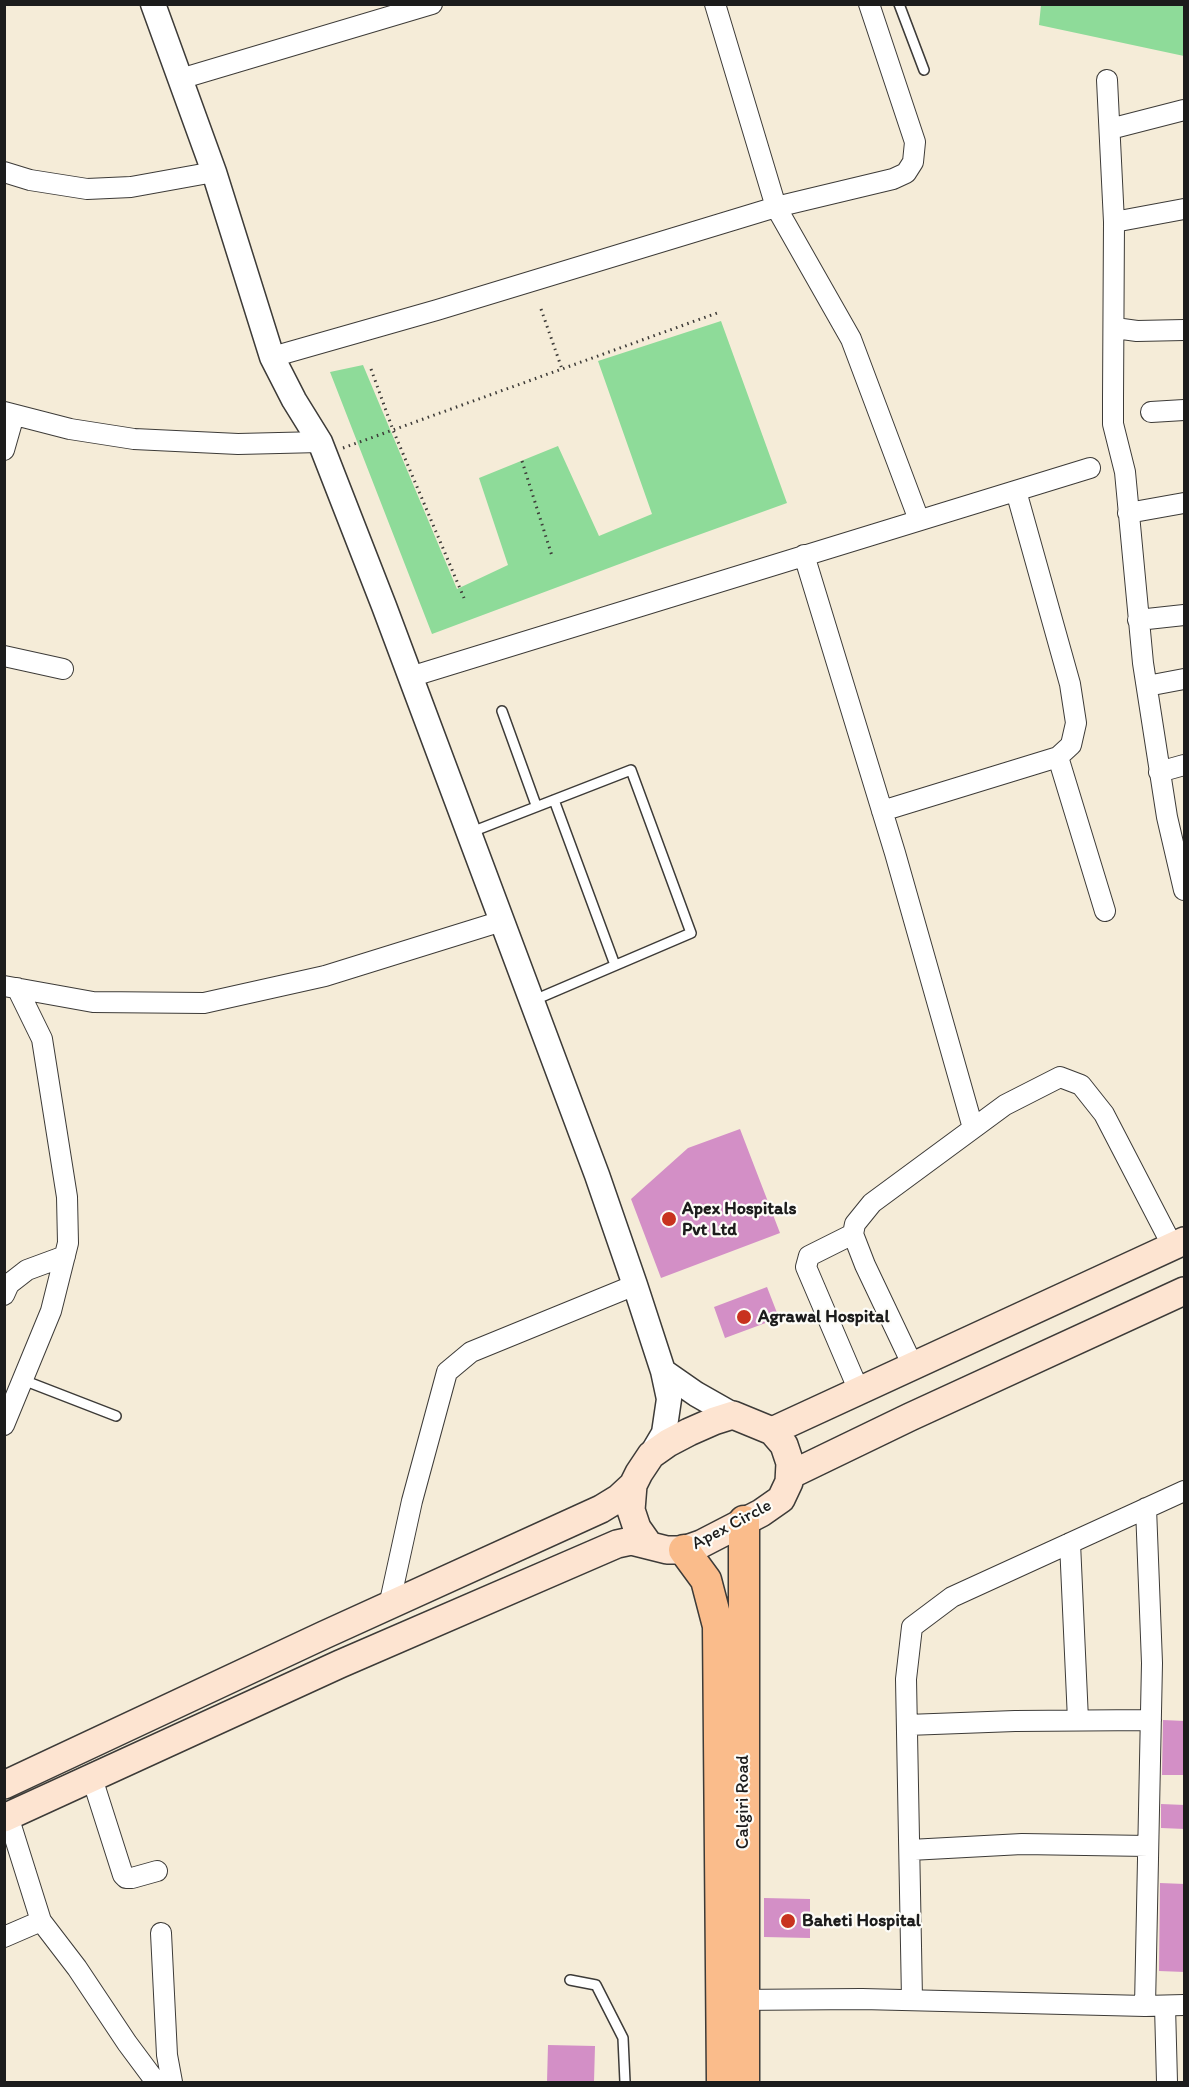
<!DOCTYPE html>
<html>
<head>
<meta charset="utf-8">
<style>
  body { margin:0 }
  #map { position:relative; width:1189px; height:2087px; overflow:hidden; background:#f5ecd8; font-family:Itim,sans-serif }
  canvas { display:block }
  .frame { position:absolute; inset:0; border:6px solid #1c1c1c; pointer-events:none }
</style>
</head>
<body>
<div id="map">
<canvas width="1189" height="2087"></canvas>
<div class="frame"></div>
</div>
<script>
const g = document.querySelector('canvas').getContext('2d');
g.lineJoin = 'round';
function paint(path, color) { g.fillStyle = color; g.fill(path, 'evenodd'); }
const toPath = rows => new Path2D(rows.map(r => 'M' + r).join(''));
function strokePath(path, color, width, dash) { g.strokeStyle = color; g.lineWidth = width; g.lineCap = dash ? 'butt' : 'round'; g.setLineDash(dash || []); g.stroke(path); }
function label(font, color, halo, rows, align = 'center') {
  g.font = font + ' Itim,sans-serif'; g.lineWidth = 4.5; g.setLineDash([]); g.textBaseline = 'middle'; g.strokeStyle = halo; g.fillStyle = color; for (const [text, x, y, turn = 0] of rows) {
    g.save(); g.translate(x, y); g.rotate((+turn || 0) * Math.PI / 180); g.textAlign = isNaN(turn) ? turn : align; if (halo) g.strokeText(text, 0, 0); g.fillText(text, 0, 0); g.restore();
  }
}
const green = toPath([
  [1041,5,1184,5,1184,56,1039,25],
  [721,321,787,503,665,547,432,634,330,372,363,365,457,589,508,565,479,478,558,446,599,536,652,514,598,361]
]);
const building = toPath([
  [740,1129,780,1233,661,1278,631,1199,688,1148],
  [767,1287,779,1318,725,1338,714,1307],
  [1163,1720,1185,1721,1185,1775,1162,1775],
  [1161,1804,1185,1805,1185,1829,1161,1828],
  [1160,1883,1185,1884,1185,1972,1159,1971],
  [764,1898,810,1899,810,1938,764,1937],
  [548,2045,595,2046,594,2082,547,2082]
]);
const path = toPath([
  [541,309,562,369],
  [371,369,393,430,464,598],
  [343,448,717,313],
  [522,461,552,556]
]);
const service = toPath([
  [899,4,924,70],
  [502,711,536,805],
  [554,800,615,965],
  [469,833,631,770,691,933,532,1001],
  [23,1380,116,1416],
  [570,1980,596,1985,623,2038,625,2082]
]);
const minor = toPath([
  [715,4,776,207,851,339,919,520],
  [180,79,432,4],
  [1107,80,1114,222],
  [1110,129,1184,110],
  [4,172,30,180,87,189,131,187,214,172],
  [1184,209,1114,222,1113,398,1113,424,1125,472,1143,663,1167,817,1184,890],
  [1115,328,1137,331,1184,330],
  [272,357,437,310,776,207,893,179,906,173,913,162,915,142,869,4],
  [4,412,70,429,134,439,238,444,320,442],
  [1151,412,1184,410],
  [4,450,14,415],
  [1128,513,1184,503],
  [804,555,895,853,973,1128],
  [1138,620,1184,615],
  [4,656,63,669],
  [410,677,1090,468],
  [1147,686,1184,679],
  [1058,757,1105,911],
  [1159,772,1184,765],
  [882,811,1058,757,1071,745,1076,723,1070,684,1016,491],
  [4,986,93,1002,204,1003,325,976,502,921],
  [853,1234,809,1256,806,1267,859,1391],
  [4,1295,9,1284,27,1270,65,1256],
  [913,1366,865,1265,853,1234,855,1224,872,1203,1005,1105,1060,1077,1081,1085,1104,1114,1173,1247],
  [4,1425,51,1311,68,1243,67,1197,42,1039,17,988],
  [1070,1543,1078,1720],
  [389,1606,412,1501,447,1372,471,1352,635,1285],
  [907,1725,1015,1721,1151,1720],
  [92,1778,123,1875,126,1878,132,1878,157,1871],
  [8,1816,41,1921,77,1968,127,2043,156,2082],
  [910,1850,1022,1844,1148,1846],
  [161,1933,167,2055,172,2082],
  [4,1937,41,1921],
  [912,1999,906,1679,912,1627,952,1597,1184,1491],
  [734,2000,862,1999,1145,2006,1184,2005],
  [1145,2006,1152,1663,1146,1508],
  [1165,2006,1167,2082]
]);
const tertiary = toPath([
  [153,4,214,172,272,357,294,400,320,442,384,606,597,1175,635,1285,663,1371,669,1399,664,1433,651,1455],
  [663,1371,696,1394,733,1415]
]);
const secondary = toPath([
  [772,1431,1184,1241],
  [790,1475,910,1417,1184,1291],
  [4,1785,324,1635,601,1509,619,1498,633,1485],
  [4,1818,340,1664,617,1544,631,1541,667,1550,684,1550,701,1544,761,1513,781,1499,789,1482,790,1463,784,1445,772,1431,733,1415,714,1421,689,1432,668,1443,651,1455,639,1473,633,1485,631,1510,637,1528,649,1545]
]);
const primary = toPath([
  [684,1550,706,1580,718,1626,722,2082],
  [744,2082,744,1521]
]);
const markers = [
  [669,1219,8,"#c8321e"],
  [744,1317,8,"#c8321e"],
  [788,1921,8,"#c8321e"]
];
const poiNames = [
  ["Apex Hospitals",682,1209],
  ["Pvt Ltd",682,1230],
  ["Agrawal Hospital",758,1317],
  ["Baheti Hospital",802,1921]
];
const streetNames = [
  ["Apex Circle",732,1525,-28],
  ["Calgiri Road",743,1802,-90]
];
paint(green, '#8edb99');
paint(building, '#d38fc6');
strokePath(service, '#3d3b38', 12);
strokePath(minor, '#3d3b38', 22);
strokePath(tertiary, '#3d3b38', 27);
strokePath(secondary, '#3d3b38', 30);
strokePath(primary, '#3d3b38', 33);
strokePath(path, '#3d3b38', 3, [1.5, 4.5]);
strokePath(service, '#fff', 9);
strokePath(minor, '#fff', 20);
strokePath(tertiary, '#fff', 24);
strokePath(secondary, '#fde4d1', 27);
strokePath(primary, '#fabc8b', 30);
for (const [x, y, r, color] of markers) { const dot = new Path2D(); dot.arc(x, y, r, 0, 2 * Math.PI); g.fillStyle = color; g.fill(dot); strokePath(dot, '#fdfcf7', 2); }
label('bold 18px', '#1c1c1c', '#fdfcf7', poiNames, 'left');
label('18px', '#1c1c1c', '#fdfcf7', streetNames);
</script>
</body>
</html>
